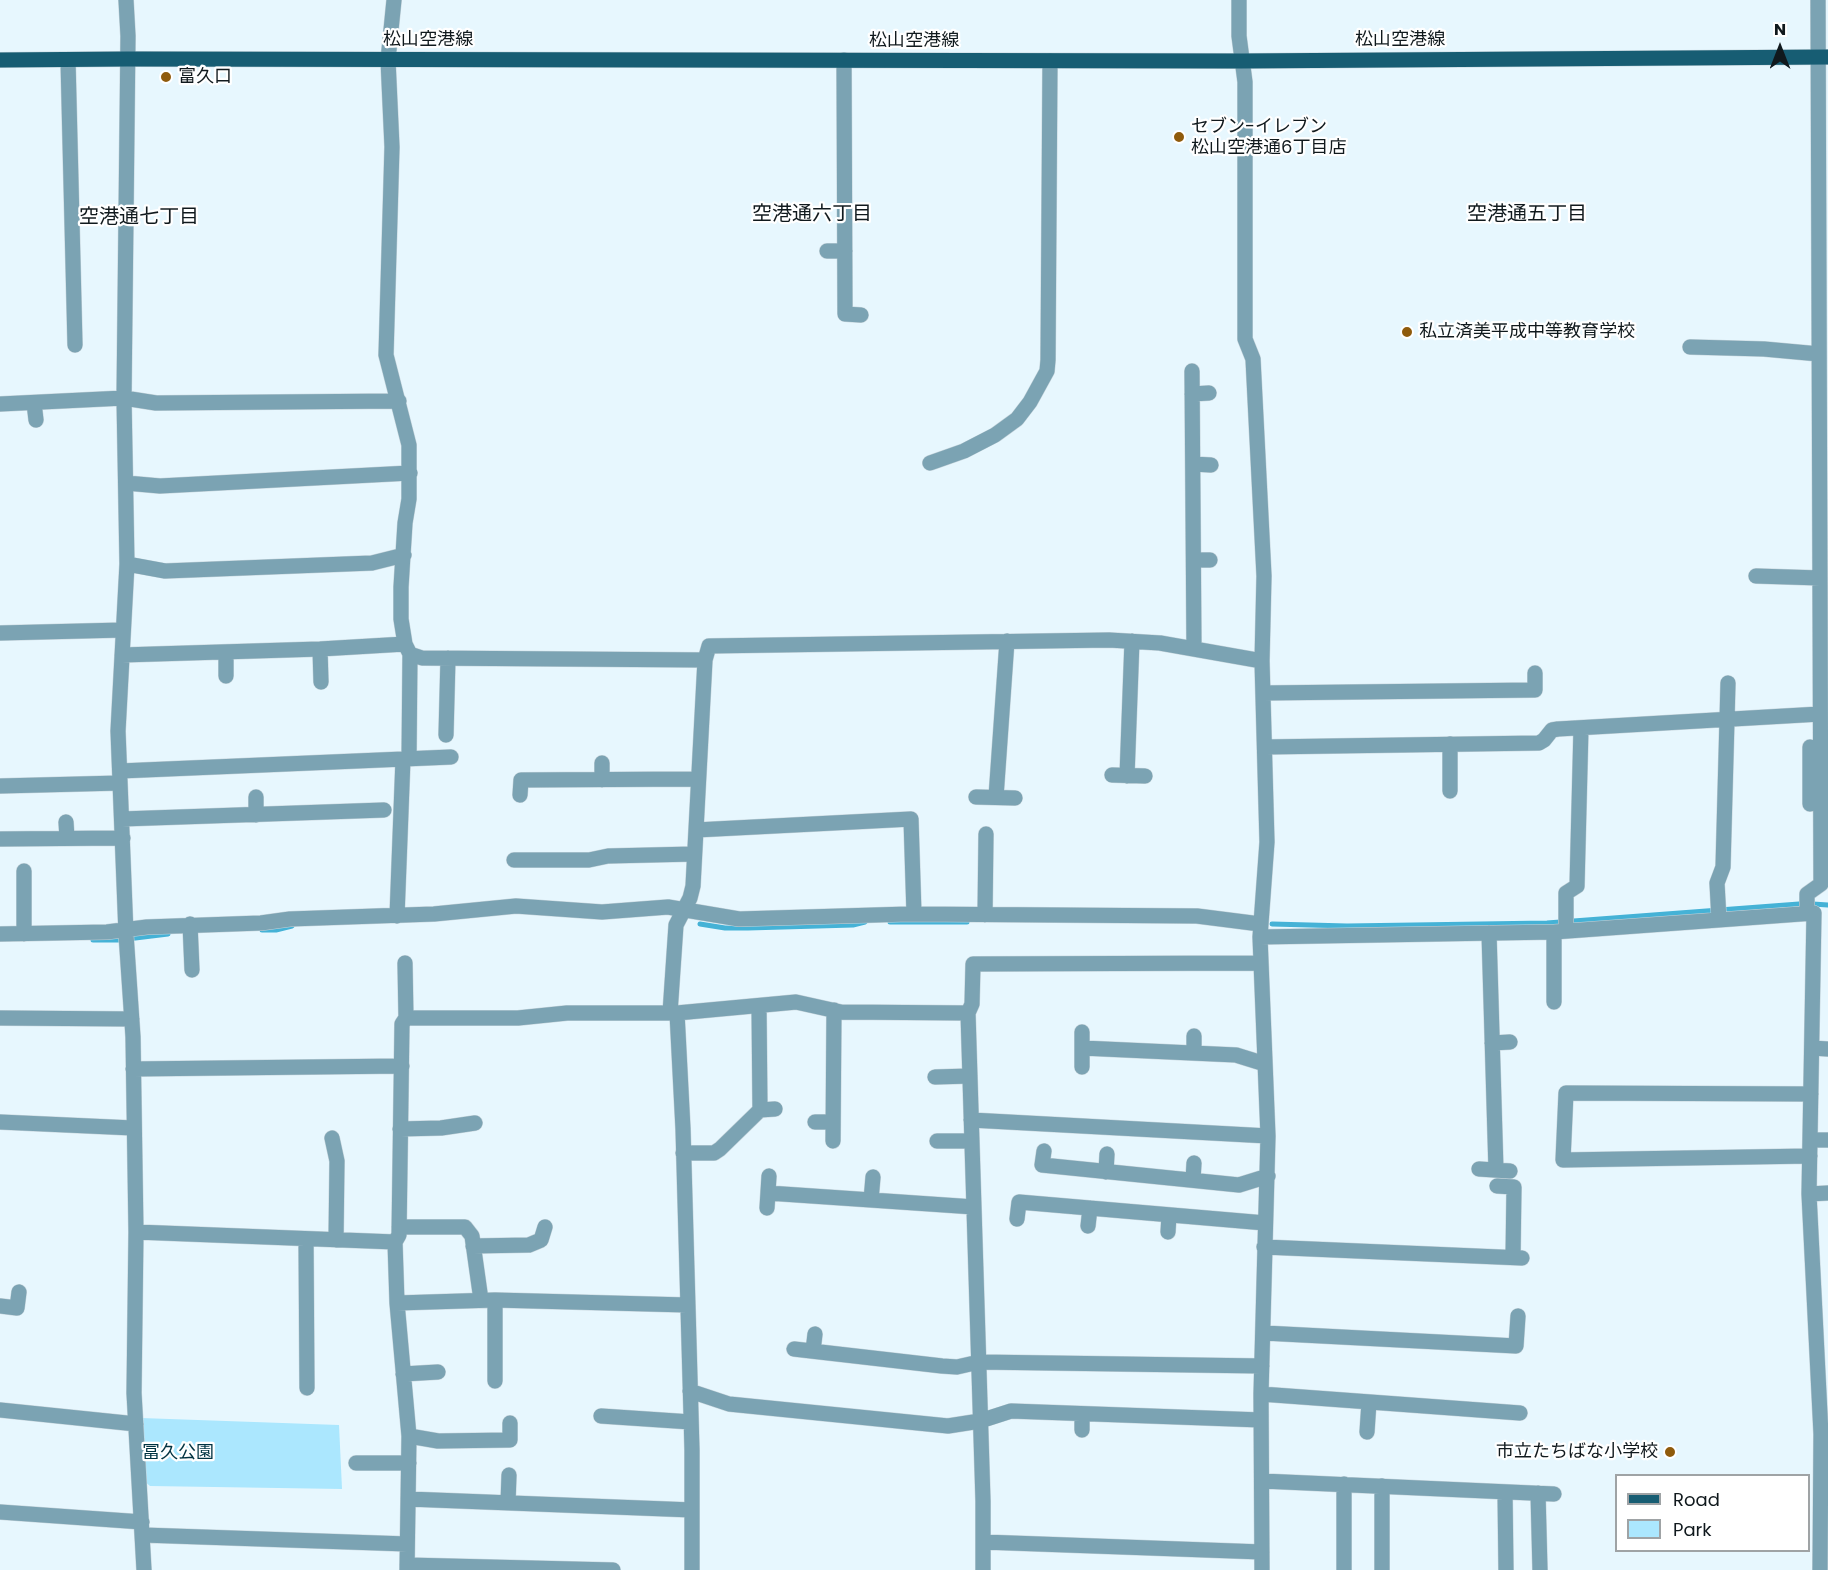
<!DOCTYPE html>
<html>
<head>
<meta charset="utf-8">
<style>
  body { margin:0 }
  #map { position:relative; width:1828px; height:1570px; overflow:hidden; background:#e7f7fe; font-family:Poppins,sans-serif }
  canvas { display:block }
  .legend { position:absolute; left:1615px; top:1474px; width:195px; height:78px; box-sizing:border-box; background:#fff; border:2px solid #9fa3a5; margin:0; padding:8px 10px; list-style:none; font-size:18px; color:#10191d }
  .legend li { display:flex; align-items:center; gap:12px; height:30px }
  .legend b { width:30px; border:2px solid #9fa3a5 }
  .north { position:absolute; left:1750px; top:18px; width:60px; height:60px; -webkit-text-stroke:4px #fff; paint-order:stroke; rotate:0deg; font-size:16px; font-weight:700; line-height:24px; text-align:center; color:#10191d }
  .north::after { content:''; display:block; margin:auto; width:21px; height:27px; background:#10191d; clip-path:polygon(50% 0,100% 100%,50% 72%,0 100%) }
</style>
</head>
<body>
<div id="map">
<canvas width="1828" height="1570"></canvas>
<ul class="legend">
<li><b style="height:8px;background:#175d73"></b>Road</li>
<li><b style="height:16px;background:#abe7fe"></b>Park</li>
</ul>
<div class="north">N</div>
</div>
<script>
const g = document.querySelector('canvas').getContext('2d');
g.lineJoin = 'round';
function paint(path, color) { g.fillStyle = color; g.fill(path, 'evenodd'); }
const toPath = rows => new Path2D(rows.map(r => 'M' + r).join(''));
function strokePath(path, color, width, dash) { g.strokeStyle = color; g.lineWidth = width; g.lineCap = dash ? 'butt' : 'round'; g.setLineDash(dash || []); g.stroke(path); }
function label(font, color, halo, rows, align = 'center') {
  g.font = font + ' Poppins,"Noto Sans JP",sans-serif'; g.lineWidth = 4.5; g.setLineDash([]); g.textBaseline = 'middle'; g.strokeStyle = halo; g.fillStyle = color; for (const [text, x, y, turn = 0] of rows) {
    g.save(); g.translate(x, y); g.rotate((+turn || 0) * Math.PI / 180); g.textAlign = isNaN(turn) ? turn : align; if (halo) g.strokeText(text, 0, 0); g.fillText(text, 0, 0); g.restore();
  }
}
const green = toPath([
  [141,1418,339,1425,342,1489,150,1486,144,1481]
]);
const stream = toPath([
  [1813,904,1828,905],
  [890,922,967,922],
  [700,924,725,928,748,928,853,925,865,922],
  [1272,924,1347,926,1547,923,1799,904],
  [262,930,276,930,292,926],
  [93,940,119,940,168,934]
]);
const minor = toPath([
  [126,0,128,36,124,398,127,564,118,731,126,934,133,1037,136,1232,134,1393,144,1570],
  [394,0,388,60,392,147,386,355,409,445,409,499,405,523,401,587,401,619,405,644,410,654,422,658,705,660],
  [1239,0,1239,36,1245,82,1245,339,1253,359,1264,576,1262,661,1267,842,1260,937,1268,1136,1261,1394,1262,1570],
  [68,60,75,345],
  [844,60,845,314,861,315],
  [827,251,845,251],
  [1690,347,1764,349,1819,354],
  [1192,371,1194,649],
  [1192,394,1209,393],
  [34,403,36,420],
  [0,404,124,398,156,403,399,401],
  [930,463,964,451,995,435,1017,419,1030,402,1047,371,1048,360,1050,61],
  [1193,464,1211,465],
  [126,483,160,486,410,473],
  [1194,560,1210,560],
  [127,564,165,571,372,563,404,555],
  [1756,576,1820,578],
  [0,633,123,630],
  [320,649,321,682],
  [122,655,320,649,405,644],
  [226,676,226,652],
  [1263,693,1535,690,1535,673],
  [446,735,448,658],
  [1265,747,1539,743,1544,740,1552,730,1558,729,1820,714],
  [409,759,410,654],
  [602,763,602,780],
  [120,771,451,757],
  [1112,775,1145,776],
  [1127,776,1132,641],
  [0,786,120,783],
  [1450,791,1450,744],
  [520,795,521,780,698,779],
  [256,797,256,815],
  [976,797,1015,798],
  [996,797,1007,641],
  [1810,804,1810,747],
  [122,819,384,810],
  [66,822,67,838],
  [696,830,911,819,914,914],
  [0,839,123,838],
  [514,860,589,860,608,856,694,854],
  [24,871,24,934],
  [1807,913,1807,894,1821,884,1818,0],
  [985,915,986,834],
  [397,916,403,759],
  [1719,920,1717,883,1723,867,1728,683],
  [190,924,192,970],
  [1566,931,1566,893,1577,886,1581,728],
  [1489,933,1496,1170],
  [0,934,107,932,147,927,261,923,290,919,434,914,516,906,602,912,668,907,739,919,909,914,1197,916,1260,924],
  [1260,937,1554,932,1814,913,1809,1194,1821,1434,1820,1570],
  [405,963,406,1018],
  [1554,1002,1554,932],
  [759,1006,760,1110,775,1109],
  [670,1013,676,925,690,898,693,886,705,660,709,646,1109,640,1160,643,1262,661],
  [677,1013,683,1129,692,1450,692,1570],
  [968,1013,972,1004,973,964,1261,963],
  [0,1018,132,1019],
  [1082,1032,1082,1067],
  [1194,1036,1194,1053],
  [1492,1043,1510,1042],
  [1082,1048,1236,1055,1265,1064],
  [1812,1048,1828,1049],
  [133,1069,402,1066],
  [935,1077,970,1076],
  [971,1120,1268,1136],
  [0,1122,133,1128],
  [815,1122,833,1122],
  [400,1129,441,1128,475,1123],
  [332,1138,337,1161,336,1240],
  [1810,1140,1828,1140],
  [833,1141,834,1010],
  [937,1141,972,1141],
  [1044,1151,1042,1165,1239,1185,1268,1176],
  [683,1153,714,1153,720,1149,760,1110],
  [1810,1156,1563,1160,1566,1093,1811,1094],
  [1479,1169,1510,1171],
  [1106,1172,1107,1154],
  [1193,1180,1194,1163],
  [1497,1186,1514,1187,1513,1257],
  [768,1193,974,1207],
  [1809,1194,1828,1193],
  [871,1200,873,1177],
  [767,1208,769,1176],
  [1017,1219,1019,1202,1265,1223],
  [1088,1226,1090,1208],
  [399,1227,465,1227,472,1236,481,1300],
  [136,1232,395,1242],
  [1168,1232,1169,1215],
  [306,1239,307,1388],
  [473,1246,529,1245,541,1240,545,1227],
  [1264,1247,1522,1258],
  [397,1303,495,1300,687,1305],
  [0,1306,17,1308,19,1292],
  [1264,1333,1516,1346,1518,1316],
  [794,1349,942,1366,957,1367,979,1362,1262,1366],
  [813,1351,815,1334],
  [403,1374,438,1372],
  [495,1381,495,1300],
  [690,1391,729,1404,948,1426,980,1421,1011,1411,1261,1420],
  [1261,1394,1520,1413],
  [0,1410,136,1424],
  [601,1416,691,1422],
  [1082,1430,1082,1414],
  [1367,1432,1369,1402],
  [409,1436,438,1441,510,1440,510,1423],
  [356,1463,409,1463],
  [1262,1481,1554,1494],
  [1344,1484,1344,1570],
  [1382,1486,1382,1570],
  [1505,1492,1506,1570],
  [1538,1493,1540,1570],
  [408,1499,692,1510],
  [508,1503,509,1475],
  [0,1512,142,1522],
  [143,1535,407,1544],
  [983,1542,1262,1552],
  [407,1565,613,1570],
  [407,1570,409,1436,397,1303,395,1242,399,1235,402,1024,406,1018,518,1018,567,1013,677,1013,796,1002,841,1012,968,1013,983,1501,983,1570]
]);
const major = toPath([
  [0,60,127,59,1241,61,1828,57]
]);
const markers = [
  [166,77,6,"#8f5b0c"],
  [1179,137,6,"#8f5b0c"],
  [1407,332,6,"#8f5b0c"],
  [1670,1452,6,"#8f5b0c"]
];
const streetNames = [
  ["松山空港線",428,40],
  ["松山空港線",1400,40],
  ["松山空港線",914,41]
];
const poiNames = [
  ["富久口",178,77],
  ["セブン-イレブン",1191,127],
  ["松山空港通6丁目店",1191,148],
  ["私立済美平成中等教育学校",1419,332],
  ["市立たちばな小学校",1658,1452,"right"]
];
const parkNames = [
  ["冨久公園",178,1453]
];
const neighbourhoodNames = [
  ["空港通六丁目",812,215],
  ["空港通五丁目",1527,215],
  ["空港通七丁目",139,218]
];
paint(green, '#abe7fe');
strokePath(stream, '#45b2d6', 5);
strokePath(minor, '#c5d3da', 16);
strokePath(major, '#c5d3da', 16);
strokePath(minor, '#7ba3b3', 15);
strokePath(major, '#175d73', 15);
for (const [x, y, r, color] of markers) { const dot = new Path2D(); dot.arc(x, y, r, 0, 2 * Math.PI); g.fillStyle = color; g.fill(dot); strokePath(dot, '#fff', 2); }
label('18px', '#10191d', '#fff', streetNames);
label('18px', '#10191d', '#fff', poiNames, 'left');
label('18px', '#003342', '#fff', parkNames);
label('20px', '#10191d', '#fff', neighbourhoodNames);
</script>
</body>
</html>
